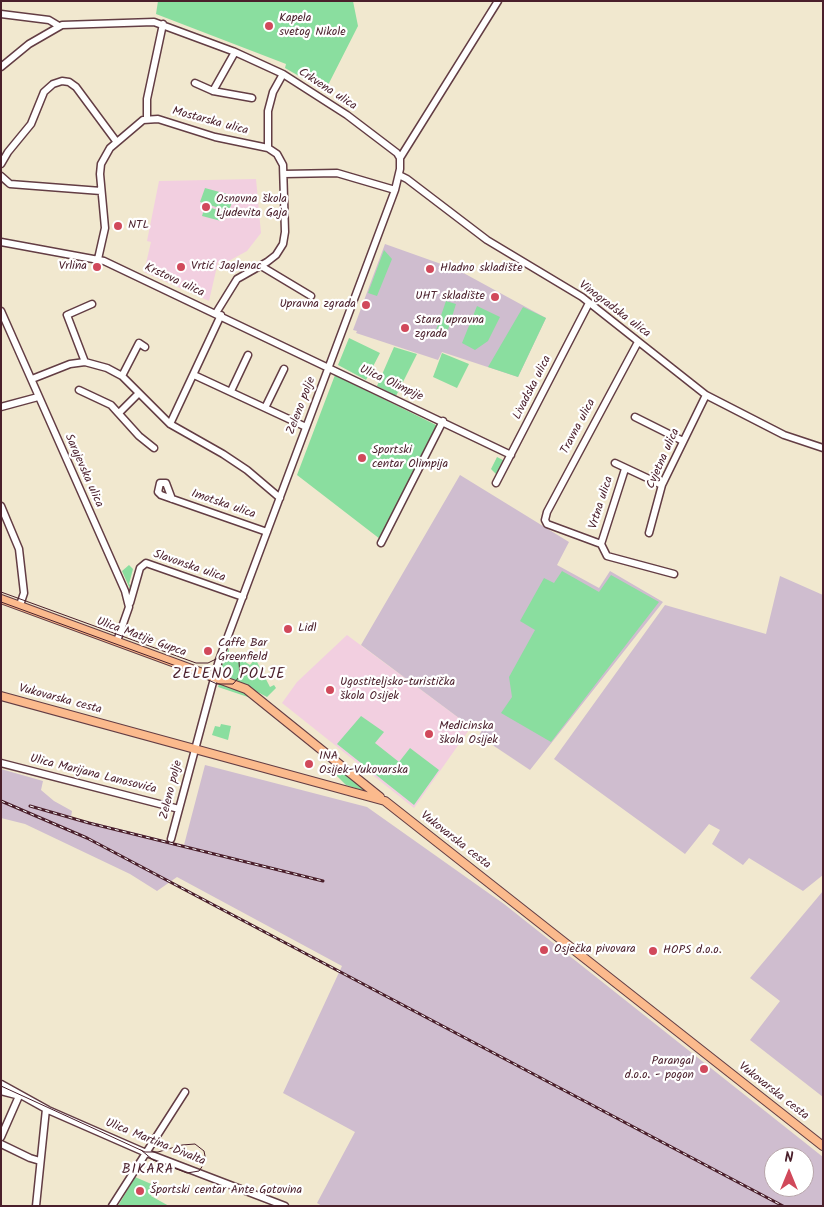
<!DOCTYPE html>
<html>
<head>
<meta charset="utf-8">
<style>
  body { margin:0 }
  #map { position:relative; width:824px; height:1207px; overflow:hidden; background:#f1e8cf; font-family:Kalam,sans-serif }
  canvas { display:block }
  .frame { position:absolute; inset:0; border:2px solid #4a1f2b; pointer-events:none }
  .north { position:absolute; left:764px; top:1147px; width:50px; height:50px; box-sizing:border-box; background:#fff; border:1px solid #b7a5aa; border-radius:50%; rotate:0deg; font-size:14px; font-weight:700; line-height:20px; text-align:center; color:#4a1f2b }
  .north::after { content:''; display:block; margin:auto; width:18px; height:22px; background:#d1495b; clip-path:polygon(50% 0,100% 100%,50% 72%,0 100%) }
</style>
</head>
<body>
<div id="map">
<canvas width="824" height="1207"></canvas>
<div class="frame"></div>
<div class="north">N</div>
</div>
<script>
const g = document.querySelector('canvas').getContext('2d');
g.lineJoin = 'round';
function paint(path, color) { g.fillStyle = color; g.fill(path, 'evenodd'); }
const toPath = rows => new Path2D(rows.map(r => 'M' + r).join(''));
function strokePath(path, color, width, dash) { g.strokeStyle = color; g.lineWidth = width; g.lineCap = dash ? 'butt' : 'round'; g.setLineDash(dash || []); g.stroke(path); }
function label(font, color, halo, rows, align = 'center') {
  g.font = font + ' Kalam,sans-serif'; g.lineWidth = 4.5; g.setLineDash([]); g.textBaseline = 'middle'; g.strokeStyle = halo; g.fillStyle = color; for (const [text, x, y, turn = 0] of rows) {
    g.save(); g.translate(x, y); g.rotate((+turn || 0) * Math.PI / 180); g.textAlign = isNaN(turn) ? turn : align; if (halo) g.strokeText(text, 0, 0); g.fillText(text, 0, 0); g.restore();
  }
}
const built = toPath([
  [256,179,261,233,247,251,225,263,218,262,209,301,144,272,151,242,147,241,159,181],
  [347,635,471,727,414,808,282,703,297,682]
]);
const industrial = toPath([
  [385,244,458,270,546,318,518,377,442,352,438,360,356,333,357,331,353,330],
  [460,475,569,542,557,565,599,588,610,571,663,602,530,770,479,736,482,730,477,727,475,729,471,727,361,645],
  [780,576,823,595,823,875,803,891,749,858,743,865,712,844,720,830,709,824,685,854,554,759,665,605,766,634],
  [205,765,367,807,504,904,823,1157,823,1206,322,1206,317,1203,355,1132,283,1093,342,966,177,877,157,891,130,874,25,824,1,818,1,769,43,781,41,790,54,801,72,811,71,817,184,845],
  [774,1157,804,1157,804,1187,774,1187],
  [823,891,823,1097,750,1040,780,1001,750,978]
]);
const green = toPath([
  [158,1,353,1,358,26,325,91,285,68,286,64,156,14],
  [205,188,234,196,229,211,200,202],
  [205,206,224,212,221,221,202,216],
  [384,250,392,259,377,296,368,293],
  [446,301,456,304,447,333,436,330],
  [477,306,500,317,488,341,475,350,462,343],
  [523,307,546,318,518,377,488,367],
  [349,338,380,353,366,380,338,365],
  [394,347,417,354,396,396,377,386],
  [442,353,469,364,457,388,433,377],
  [335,375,438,426,380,539,297,475],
  [497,457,505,461,496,474,491,469],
  [129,565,133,569,129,584,132,586,130,589,122,571],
  [562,571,599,592,611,575,659,602,551,742,501,713,512,697,509,677,535,630,520,621,544,578,554,583],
  [229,648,229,652,234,655,236,652,236,656,250,665,259,654,260,658,256,660,270,687,274,685,276,688,267,697,221,673,219,668],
  [224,683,249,695,248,697,218,687,219,684],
  [361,716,384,732,375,743,399,762,410,748,439,770,414,805,337,744],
  [221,724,231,726,228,740,212,735,215,726,220,727],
  [338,769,343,772,368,792,346,785,336,775],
  [135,1177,156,1186,151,1196,169,1206,118,1206]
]);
const minor = toPath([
  [1,14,49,20,59,26],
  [1,67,29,44,62,25,154,22,235,52,283,74,347,115,397,153,400,158],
  [195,83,213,91,252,98],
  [213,91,235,52],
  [147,119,147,99,163,24],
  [268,148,268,111,273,92,283,74],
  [1,164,8,152,31,124,44,92,53,84,62,81,69,82,76,87,116,141],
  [284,174,337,173,395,190],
  [399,175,407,179,487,240,582,297,706,395,784,435,823,448],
  [1,176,10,184,101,191],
  [1,242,104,261,511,455],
  [98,259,105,228,100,174,101,164,110,148,143,120,158,119,215,137,268,148,277,154,283,165,285,232,283,244,276,255,267,262,237,279,216,313],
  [261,266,311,296],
  [1,311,125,591,129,607,117,641],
  [638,342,547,512,545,520,547,524,601,544,607,556,674,574],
  [85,362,67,315,92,304],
  [194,375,306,427],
  [122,376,139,343,145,347],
  [32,379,70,364,85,362,107,368,122,376,170,424,223,454,247,470,280,498],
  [79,390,111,405,139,436,154,448],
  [231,391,248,355],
  [1,407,38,397],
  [265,408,284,369],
  [119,413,139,393],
  [635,417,683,441],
  [170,424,221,315],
  [615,463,662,485],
  [496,483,589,303],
  [172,499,166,483,160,483,158,492,161,495,267,532],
  [1,506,19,549,24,593,20,605],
  [649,533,662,485,706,395],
  [381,543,443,421],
  [601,544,625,469],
  [130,603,140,568,146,563,243,597],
  [1,763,179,809],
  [171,839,219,660,395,190,400,169,400,158,498,1],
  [1,1084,48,1110,144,1152,285,1206],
  [1,1091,16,1095],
  [1,1137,19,1096],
  [1,1144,30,1158,40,1161],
  [36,1206,46,1109],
  [112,1206,185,1092]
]);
const major = toPath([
  [1,599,246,689,380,797],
  [1,696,385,801,823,1146]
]);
const tram = toPath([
  [1,592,196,663,208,663,220,657,231,656,239,662,240,676,233,684,217,684,187,670,1,602],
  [1,1086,145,1152,158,1152,182,1145,195,1144,204,1151,206,1161,199,1171,187,1173,153,1160,141,1150]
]);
const rail = toPath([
  [1,801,87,838,783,1206],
  [30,806,89,823,323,881]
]);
const markers = [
  [269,26,5,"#d1495b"],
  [206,207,5,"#d1495b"],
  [118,226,5,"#d1495b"],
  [97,267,5,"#d1495b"],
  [181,267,5,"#d1495b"],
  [430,269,5,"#d1495b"],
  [495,297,5,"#d1495b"],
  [366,305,5,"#d1495b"],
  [405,328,5,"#d1495b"],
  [362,458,5,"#d1495b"],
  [288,629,5,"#d1495b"],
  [208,651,5,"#d1495b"],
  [330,690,5,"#d1495b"],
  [429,734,5,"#d1495b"],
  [309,764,5,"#d1495b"],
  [544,950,5,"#d1495b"],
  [653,951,5,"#d1495b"],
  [704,1069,5,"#d1495b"],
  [140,1191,5,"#d1495b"]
];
const poiNames = [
  ["Kapela",279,19],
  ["svetog Nikole",279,33],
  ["Osnovna škola",216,200],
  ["Ljudevita Gaja",216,214],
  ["NTL",128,226],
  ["Vrlina",87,267,"right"],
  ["Vrtić Jaglenac",191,267],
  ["Hladno skladište",440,269],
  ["UHT skladište",485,297,"right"],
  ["Upravna zgrada",356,305,"right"],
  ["Stara upravna",415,321],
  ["zgrada",415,335],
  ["Sportski",372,451],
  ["centar Olimpija",372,465],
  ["Lidl",298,629],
  ["Caffe Bar",218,644],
  ["Greenfield",218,658],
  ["Ugostiteljsko-turistička",340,683],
  ["škola Osijek",340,697],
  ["Medicinska",439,727],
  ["škola Osijek",439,741],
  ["INA",319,757],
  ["Osijek-Vukovarska",319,771],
  ["Osječka pivovara",554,950],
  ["HOPS d.o.o.",663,951],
  ["Parangal",694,1062,"right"],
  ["d.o.o. - pogon",694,1076,"right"],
  ["Športski centar Ante Gotovina",150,1191]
];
const streetNames = [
  ["Crkvena ulica",327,90,33],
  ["Mostarska ulica",210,122,15],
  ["Krstova ulica",174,281,25],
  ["Vinogradska ulica",614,310,37],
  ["Ulica Olimpije",391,384,25],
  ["Livadska ulica",533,388,-63],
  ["Zeleno polje",302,406,-69],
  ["Travna ulica",579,427,-62],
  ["Cvjetna ulica",664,459,-66],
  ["Sarajevska ulica",83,471,66],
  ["Vrtna ulica",602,503,-72],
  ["Imotska ulica",223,505,19],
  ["Slavonska ulica",189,567,19],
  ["Ulica Matije Gupca",141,638,20],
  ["Vukovarska cesta",60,700,15],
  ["Ulica Marijana Lanosovića",93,775,14],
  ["Zeleno polje",172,790,-76],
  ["Vukovarska cesta",455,841,38],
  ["Vukovarska cesta",773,1092,38],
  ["Ulica Martina Divalta",155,1143,22]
];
const neighbourhoodNames = [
  ["BIKARA",148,1171]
];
const quarterNames = [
  ["ZELENO POLJE",229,675]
];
paint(built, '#f2cfe0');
paint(industrial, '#cfbdcf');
paint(green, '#8ade9f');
strokePath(minor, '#633d44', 9);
strokePath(major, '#633d44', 10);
strokePath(minor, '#fff', 6);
strokePath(major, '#fbba8d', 8);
strokePath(tram, '#4a1f2b', 1);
strokePath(rail, '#4a1f2b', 3);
strokePath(rail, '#fff', 1, [4]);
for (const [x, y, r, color] of markers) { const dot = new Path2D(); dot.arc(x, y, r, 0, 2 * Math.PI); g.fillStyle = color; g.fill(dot); strokePath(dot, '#fff', 2); }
label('12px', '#4a1f2b', '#fff', poiNames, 'left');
label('12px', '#4a1f2b', '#fff', streetNames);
g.letterSpacing = '1px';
label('14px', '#4a1f2b', '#fff', neighbourhoodNames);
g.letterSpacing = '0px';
g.letterSpacing = '1px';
label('15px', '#4a1f2b', '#fff', quarterNames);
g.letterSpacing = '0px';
</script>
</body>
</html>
